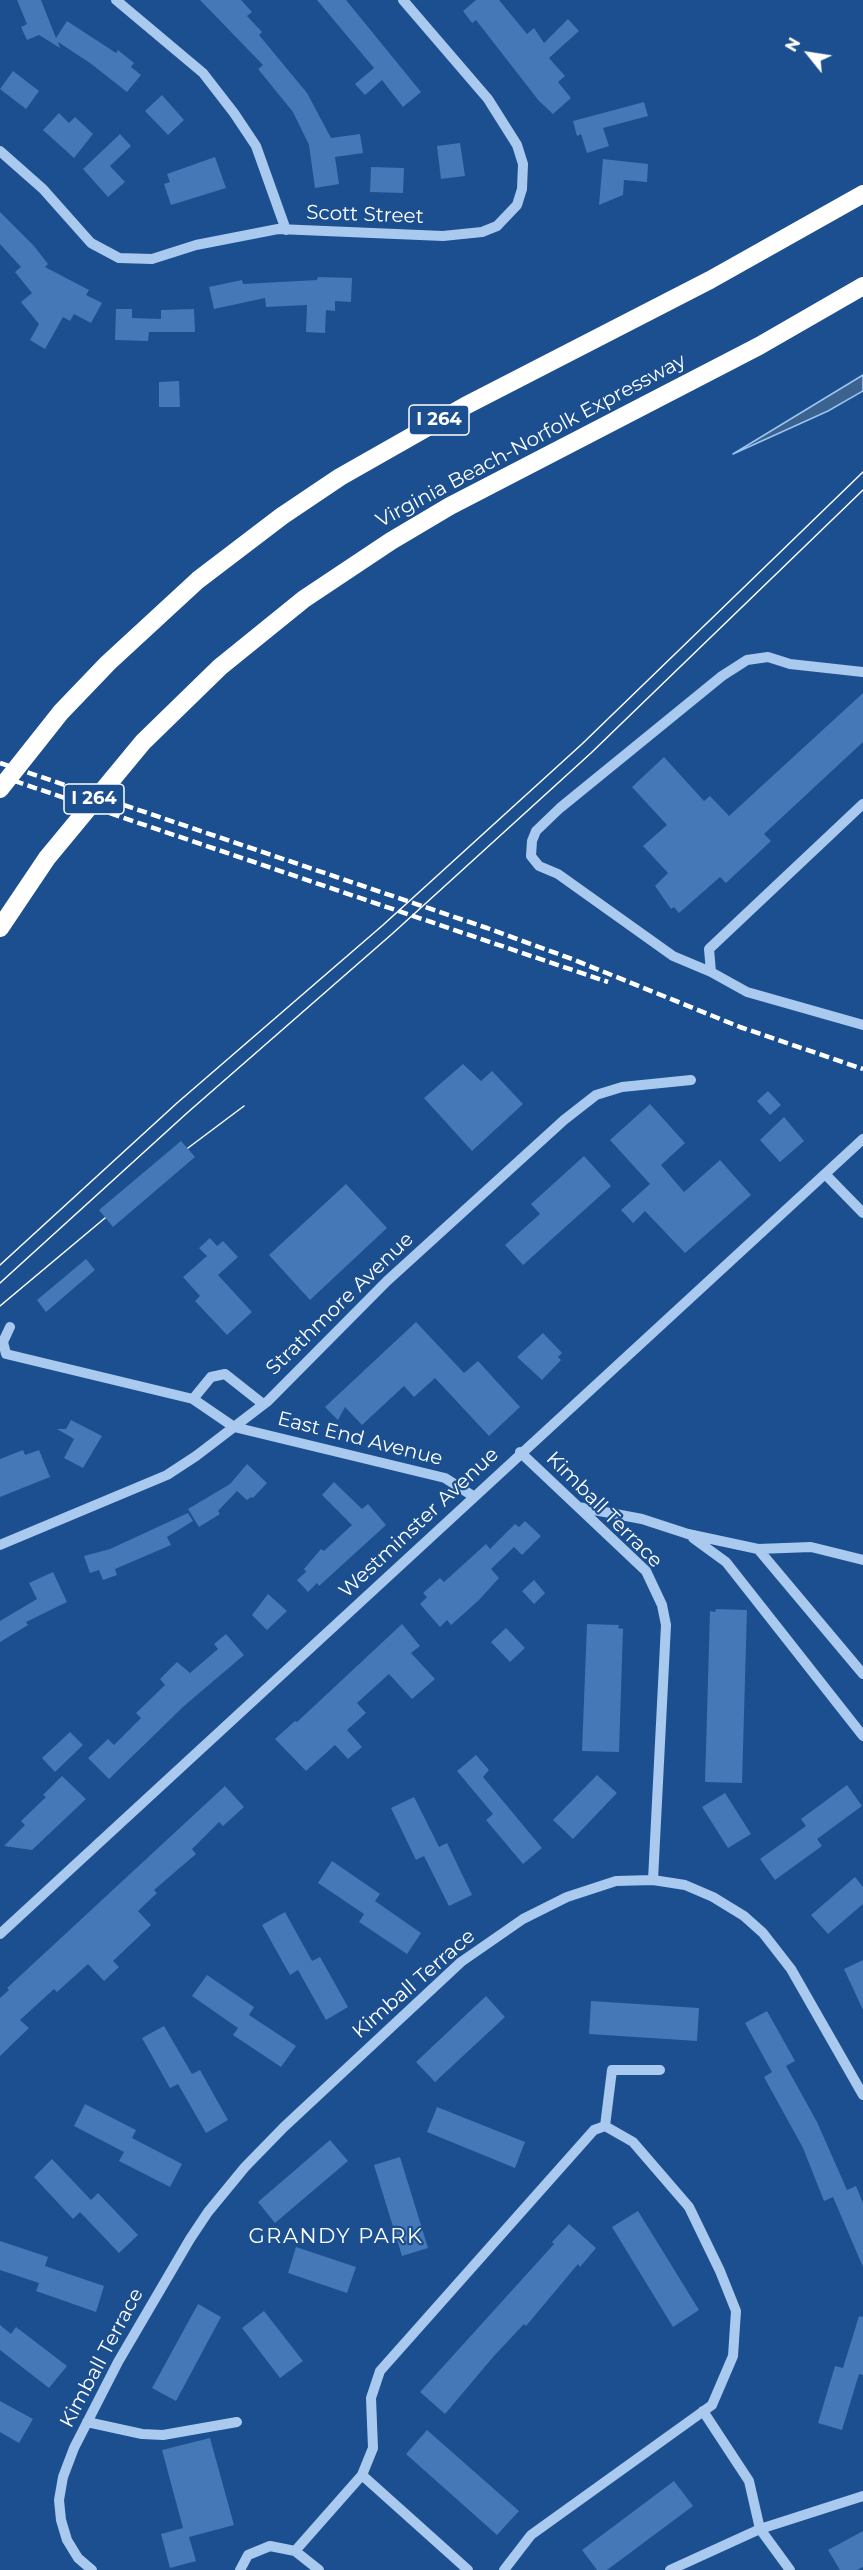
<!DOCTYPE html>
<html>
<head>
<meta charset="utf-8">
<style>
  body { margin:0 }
  #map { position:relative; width:863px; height:2570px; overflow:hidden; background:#1b4f8f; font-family:Montserrat,sans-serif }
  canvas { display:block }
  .north { position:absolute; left:779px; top:24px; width:60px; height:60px; -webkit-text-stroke:4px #1b4f8f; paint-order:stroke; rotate:300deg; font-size:16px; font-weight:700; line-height:24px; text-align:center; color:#fff }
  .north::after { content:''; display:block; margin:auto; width:21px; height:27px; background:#fff; clip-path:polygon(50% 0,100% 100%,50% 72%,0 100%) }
</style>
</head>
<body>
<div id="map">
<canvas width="863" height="2570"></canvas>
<div class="north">N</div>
</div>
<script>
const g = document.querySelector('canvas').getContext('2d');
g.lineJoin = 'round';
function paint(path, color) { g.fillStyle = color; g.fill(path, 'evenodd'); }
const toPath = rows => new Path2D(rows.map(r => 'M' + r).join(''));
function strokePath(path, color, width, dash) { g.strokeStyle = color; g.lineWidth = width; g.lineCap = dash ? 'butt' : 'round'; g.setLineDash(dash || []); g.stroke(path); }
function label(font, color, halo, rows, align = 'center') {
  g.font = font + ' Montserrat,sans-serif'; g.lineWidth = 4.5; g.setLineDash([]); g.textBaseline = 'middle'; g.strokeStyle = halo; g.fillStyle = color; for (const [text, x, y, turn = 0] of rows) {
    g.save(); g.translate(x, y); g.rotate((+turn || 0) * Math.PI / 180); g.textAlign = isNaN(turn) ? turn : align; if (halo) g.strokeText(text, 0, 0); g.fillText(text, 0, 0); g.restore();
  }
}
const water = toPath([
  [863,375,863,391,828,411,733,454,863,375]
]);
const building = toPath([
  [17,0,41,0,56,38,67,21,116,53,118,50,134,63,131,67,141,75,127,92,90,63,58,42,60,48,39,35,27,40,21,27,27,24],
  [200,0,241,0,252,12,247,16,262,32,259,35,307,93,331,138,360,134,363,153,335,157,339,184,315,188,309,145,293,112,258,69,263,65],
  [317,0,346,0,421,92,403,107,382,80,365,95,355,84,374,68],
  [476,0,499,0,527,34,534,28,544,43,568,19,579,31,549,58,565,76,558,82,571,98,553,114,539,101,476,20,472,23,463,11],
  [13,71,39,91,26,109,0,89],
  [162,95,184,120,168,135,145,111],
  [644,102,648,116,603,128,609,146,587,153,581,134,577,136,573,121],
  [59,113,69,123,75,117,93,134,74,158,43,130],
  [120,134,131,146,110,166,125,182,108,197,83,169],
  [460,143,465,176,441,179,437,146],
  [215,157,226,188,171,205,164,184,170,182,167,174],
  [603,159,648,164,647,182,624,180,623,195,599,205],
  [371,167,404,168,403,193,370,192],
  [0,212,34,246,48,264,45,267,89,290,86,295,102,303,91,323,74,314,70,321,63,317,45,349,30,340,39,324,21,302,32,293,15,272,21,267,0,244],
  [318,277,352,278,351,302,335,301,335,311,326,310,325,333,306,332,307,305,266,307,265,298,214,309,209,287,242,280,243,284,317,280],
  [116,309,132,309,132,318,161,319,161,310,194,309,195,332,149,332,148,341,115,340],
  [179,381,180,407,159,407,159,382],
  [863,693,863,742,764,834,771,841,726,883,720,877,679,913,674,907,671,909,655,886,668,873,643,846,667,825,632,787,664,757,704,801,710,796,729,816],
  [463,1064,481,1081,492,1071,523,1104,472,1151,424,1098],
  [768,1091,781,1105,770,1115,757,1101],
  [650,1104,685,1143,661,1165,684,1192,720,1160,751,1195,685,1253,645,1211,633,1223,621,1210,650,1184,610,1140],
  [784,1117,804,1141,780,1162,760,1140],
  [181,1141,195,1157,113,1227,99,1210],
  [584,1156,611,1186,523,1265,505,1245,540,1214,531,1204],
  [346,1184,387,1228,310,1300,269,1255],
  [210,1238,217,1246,223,1241,238,1257,218,1275,252,1312,227,1335,195,1301,200,1296,183,1277,207,1256,199,1248],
  [86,1259,95,1270,46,1312,37,1300],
  [416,1322,464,1373,478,1361,520,1407,489,1436,435,1378,414,1397,404,1386,362,1425,345,1407,338,1420,325,1407],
  [543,1333,562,1353,558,1357,561,1360,542,1380,517,1357],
  [71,1420,102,1436,83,1468,64,1458,74,1439,57,1429,66,1429],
  [23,1450,25,1455,39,1450,50,1477,0,1497,0,1459],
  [247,1464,267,1483,253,1498,251,1497,247,1500,237,1491,218,1511,220,1514,199,1527,188,1509,230,1484],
  [334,1482,362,1509,368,1504,386,1525,319,1586,317,1583,308,1592,297,1580,306,1572,304,1569,321,1549,324,1551,352,1525,322,1495],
  [188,1513,193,1521,167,1537,171,1545,115,1569,117,1575,103,1580,99,1570,90,1573,84,1556,110,1549],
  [525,1521,541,1536,522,1555,514,1547,491,1569,499,1578,479,1600,451,1625,447,1620,440,1627,420,1604,427,1597,423,1593,440,1578,444,1582,486,1544,490,1549,515,1524,519,1527],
  [53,1572,67,1602,26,1622,28,1625,0,1642,0,1621,37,1599,29,1583],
  [534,1580,545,1593,534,1604,522,1591],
  [268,1594,287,1611,267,1630,252,1615],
  [716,1609,747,1610,742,1783,705,1782,710,1611,715,1612],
  [402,1624,420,1646,411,1653,435,1679,412,1699,389,1674,357,1703,366,1713,347,1730,362,1747,348,1759,335,1745,306,1771,275,1739,295,1721,297,1722],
  [587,1624,619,1625,618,1628,623,1629,619,1752,582,1751],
  [506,1628,525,1648,510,1662,491,1642],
  [226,1634,244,1655,184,1706,109,1779,88,1758,108,1739,114,1745,141,1718,136,1713,165,1685,160,1679,177,1662,190,1673,218,1649,214,1644],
  [70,1732,83,1745,55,1772,42,1758],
  [476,1755,489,1770,483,1777,542,1848,523,1864,486,1820,493,1814,457,1771],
  [597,1775,617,1793,573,1839,553,1820],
  [62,1776,86,1799,32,1850,4,1846,25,1825,21,1821,46,1797,43,1795],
  [847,1785,862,1806,817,1839,822,1846,775,1880,760,1859,806,1826,801,1819],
  [225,1786,244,1807,223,1826,219,1822,192,1849,196,1854,154,1890,157,1893,138,1911,151,1925,113,1961,119,1967,104,1981,88,1964,57,1992,54,1989,20,2020,29,2028,0,2056,0,1998,9,1990,7,1988],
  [725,1793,751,1834,728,1848,702,1807],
  [414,1797,439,1847,447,1843,472,1895,449,1906,424,1856,416,1860,391,1808],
  [332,1861,380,1894,375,1901,421,1933,407,1954,359,1922,364,1914,318,1883],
  [855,1877,863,1887,863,1904,828,1934,811,1915],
  [285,1912,312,1961,320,1957,348,2007,326,2020,298,1970,290,1975,262,1925],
  [863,1960,863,2010,844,1969],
  [207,1975,254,2007,249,2015,296,2046,281,2067,233,2035,238,2028,192,1996],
  [486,1996,505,2017,435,2082,416,2062],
  [591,2001,699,2008,697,2041,589,2034],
  [767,2011,795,2061,786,2066,817,2122,847,2190,856,2186,863,2203,863,2267,833,2197,824,2201,803,2148,764,2077,772,2072,745,2023],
  [164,2026,192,2074,200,2070,228,2120,206,2133,178,2084,170,2088,142,2038],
  [85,2104,136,2130,132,2138,182,2164,170,2187,119,2161,124,2152,74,2126],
  [437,2107,525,2142,515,2168,427,2132],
  [330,2140,348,2161,275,2223,258,2202],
  [400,2157,428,2248,402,2256,374,2165],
  [52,2159,91,2200,98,2193,138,2235,119,2253,80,2212,73,2219,34,2177],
  [638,2211,699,2310,673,2327,612,2227],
  [569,2224,596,2248,580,2267,578,2264,526,2326,524,2324,494,2356,445,2414,420,2392,554,2244,552,2242],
  [0,2241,48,2257,45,2266,104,2286,96,2312,36,2291,39,2283,0,2270],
  [296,2247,356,2267,347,2293,288,2273],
  [198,2304,221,2317,176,2401,152,2388],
  [264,2311,303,2361,280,2378,242,2328],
  [859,2316,863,2317,863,2375,859,2374,842,2430,818,2423,835,2366,843,2368],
  [0,2325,11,2334,16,2327,67,2366,49,2388,0,2350],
  [0,2401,33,2419,19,2443,0,2432],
  [427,2430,519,2511,497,2535,406,2454],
  [210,2438,234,2525,189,2537,196,2561,170,2568,161,2534,183,2528,162,2450],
  [674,2481,693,2506,607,2570,597,2570,582,2550],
  [863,2531,863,2567,857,2570,840,2570,828,2550]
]);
const minor = toPath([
  [116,0,203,73,234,113,256,146,286,230],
  [0,151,43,189,91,243,119,258,152,259,196,245,278,229,443,236,482,232,497,226,517,205,522,189,523,164,517,145,488,99,403,0],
  [863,804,709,949,711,972,747,992,863,1025],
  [711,972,673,956,558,874,539,866,531,856,532,841,536,831,560,808,722,676,747,660,768,657,790,664,863,672],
  [825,1174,863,1213],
  [10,1327,3,1342,6,1354,193,1399,234,1427,445,1478,473,1496],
  [193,1399,211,1377,225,1374,263,1404],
  [520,1452,646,1571,662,1605,666,1625,653,1880],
  [578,1507,642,1519,688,1534,758,1549,811,1547,863,1560],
  [693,1538,726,1562,863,1736],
  [0,1545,167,1475,196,1456,268,1401,387,1281,564,1120,596,1095,622,1087,691,1080],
  [758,1549,863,1674],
  [0,1934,863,1139],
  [605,2126,612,2070,660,2070],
  [703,2411,749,2481,760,2529,790,2570],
  [87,2422,142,2434,163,2435,237,2422],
  [362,2475,373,2448,371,2398,380,2371,594,2130,605,2126,633,2142,689,2207,720,2271,736,2311,733,2356,712,2405,531,2535,504,2570],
  [295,2551,362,2475,468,2570],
  [92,2570,78,2558,67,2540,61,2520,59,2500,63,2477,74,2448,118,2362,190,2239,208,2212,245,2167,284,2127,461,1962,523,1919,567,1897,616,1881,653,1880,685,1885,713,1897,744,1916,763,1933,791,1969,863,2095],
  [240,2570,248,2555,270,2546,295,2551,319,2570],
  [670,2570,760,2529,863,2496]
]);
const highway = toPath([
  [0,789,61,712,108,663,198,580,282,516,340,477,465,406,710,280,863,194],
  [0,928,47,858,143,742,220,667,304,599,391,541,450,506,759,346,863,286]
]);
const tram = toPath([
  [188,1148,244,1106],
  [0,1265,177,1103,383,925,582,744,863,472],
  [0,1283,187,1113,392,934,591,753,863,490],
  [0,1306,105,1218]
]);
const rail = toPath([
  [0,763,487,928,572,959,740,1027,863,1069],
  [0,776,608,982]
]);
const shields = [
  [439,420,60],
  [94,799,60]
];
const shieldNames = [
  ["I 264",439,420],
  ["I 264",94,799]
];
const streetNames = [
  ["Scott Street",365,215,2],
  ["Virginia Beach-Norfolk Expressway",531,441,-28],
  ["Strathmore Avenue",340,1304,-44],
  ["East End Avenue",360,1439,14],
  ["Kimball Terrace",604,1510,45],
  ["Westminster Avenue",419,1523,-43],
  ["Kimball Terrace",414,1984,-41],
  ["Kimball Terrace",102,2358,-62]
];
const neighbourhoodNames = [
  ["GRANDY PARK",336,2237]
];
paint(water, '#3c6290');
strokePath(water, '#9cc4f0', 1.5);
paint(building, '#4478b7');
strokePath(minor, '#a9c9ee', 10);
strokePath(highway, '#fff', 18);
strokePath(tram, '#fff', 1.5);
strokePath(rail, '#fff', 4.5, [10, 4.5]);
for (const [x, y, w] of shields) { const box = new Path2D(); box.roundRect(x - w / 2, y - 15, w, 30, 4.5); g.fillStyle = '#1b4f8f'; g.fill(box); strokePath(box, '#fff', 1.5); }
label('bold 18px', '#fff', null, shieldNames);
label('20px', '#fff', '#1b4f8f', streetNames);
g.letterSpacing = '1.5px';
label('21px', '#fff', '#1b4f8f', neighbourhoodNames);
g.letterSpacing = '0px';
</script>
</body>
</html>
